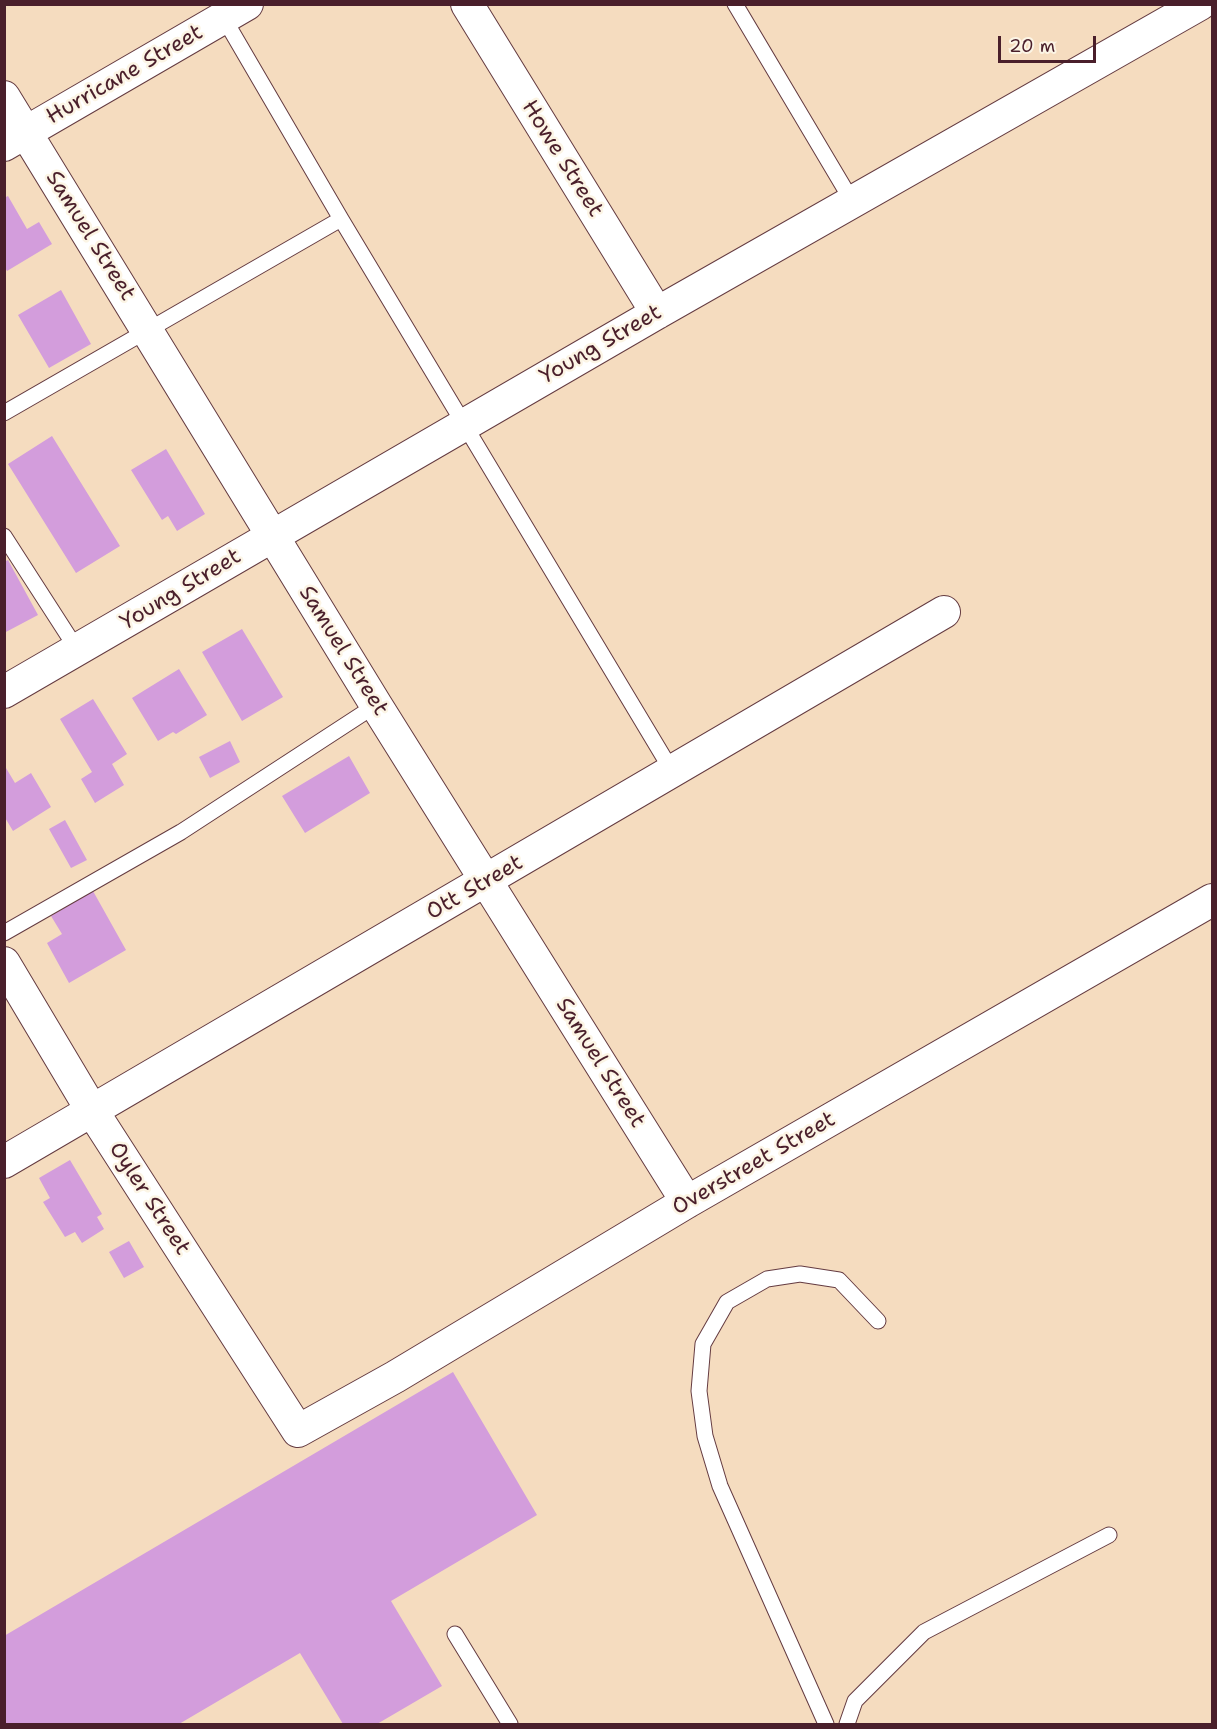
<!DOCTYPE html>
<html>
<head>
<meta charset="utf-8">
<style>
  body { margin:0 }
  #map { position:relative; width:1217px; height:1729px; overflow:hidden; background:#f5dcbf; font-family:"Shantell Sans",sans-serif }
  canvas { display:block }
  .frame { position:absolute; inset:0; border:6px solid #4a1f2b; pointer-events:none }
  .scale { position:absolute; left:998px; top:36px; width:98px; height:27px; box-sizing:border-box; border:3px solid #4a1f2b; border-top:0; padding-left:8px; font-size:18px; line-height:21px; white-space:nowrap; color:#4a1f2b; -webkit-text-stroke:4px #fcf5e5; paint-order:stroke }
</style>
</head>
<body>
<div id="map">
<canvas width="1217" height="1729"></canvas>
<div class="frame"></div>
<div class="scale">20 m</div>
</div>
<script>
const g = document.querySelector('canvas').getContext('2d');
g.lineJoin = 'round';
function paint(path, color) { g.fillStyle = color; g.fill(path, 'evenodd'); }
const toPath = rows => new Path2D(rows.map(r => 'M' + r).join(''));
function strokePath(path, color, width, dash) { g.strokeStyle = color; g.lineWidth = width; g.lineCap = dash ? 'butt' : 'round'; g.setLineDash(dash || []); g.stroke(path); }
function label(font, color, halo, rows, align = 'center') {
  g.font = font + ' "Shantell Sans",sans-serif'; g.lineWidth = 5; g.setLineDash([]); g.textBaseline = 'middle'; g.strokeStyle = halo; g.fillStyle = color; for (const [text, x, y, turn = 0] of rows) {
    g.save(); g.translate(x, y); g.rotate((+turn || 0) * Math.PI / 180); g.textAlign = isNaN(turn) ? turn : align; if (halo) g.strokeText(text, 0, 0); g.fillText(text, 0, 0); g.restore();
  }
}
const building = toPath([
  [8,196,27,229,39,222,52,244,7,271,4,266,4,198],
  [61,290,91,344,49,368,18,315],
  [52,436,120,546,76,573,8,464],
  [166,449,205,514,177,531,168,516,162,520,131,470],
  [8,560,38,615,4,633,4,562],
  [242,629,283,697,242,721,202,652],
  [179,669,207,715,176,734,173,732,158,741,132,698],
  [93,699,127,754,112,764,124,785,95,803,81,779,92,772,60,719],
  [230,741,240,762,210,778,199,757],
  [349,756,370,793,305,833,282,796],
  [6,768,15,783,31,773,51,807,13,831,4,816],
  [65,820,87,860,71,868,49,829],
  [93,891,126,950,69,983,47,943,62,934,51,916],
  [70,1160,102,1214,97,1217,104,1229,82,1243,75,1232,65,1237,43,1202,50,1198,39,1178],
  [129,1241,144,1267,124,1278,109,1252],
  [453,1372,537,1515,391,1601,442,1686,377,1724,343,1724,300,1653,179,1724,4,1724,4,1636]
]);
const lane = toPath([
  [735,4,852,201],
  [222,15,341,219,672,771],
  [4,413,341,219],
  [4,536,78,651],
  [4,933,181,832,376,705],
  [455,1634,510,1724],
  [826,1724,720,1486,705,1436,699,1391,703,1344,727,1302,767,1279,800,1274,839,1280,878,1321],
  [847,1724,855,1701,924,1632,1109,1535]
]);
const street = toPath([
  [467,4,657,313],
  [4,97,376,705,687,1202],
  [4,145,247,4],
  [4,692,657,313,1200,4],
  [4,963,91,1109,298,1431,395,1377,687,1202,1212,900],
  [4,1162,944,612]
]);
const streetNames = [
  ["Hurricane Street",125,75,-30],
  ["Howe Street",562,159,58],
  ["Samuel Street",90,236,58],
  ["Young Street",601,345,-30],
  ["Young Street",181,590,-31],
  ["Samuel Street",343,651,58],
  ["Ott Street",475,888,-30],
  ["Samuel Street",600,1063,58],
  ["Overstreet Street",754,1164,-30],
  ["Oyler Street",149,1199,57]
];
paint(building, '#d39ddc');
strokePath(lane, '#643b41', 17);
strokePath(street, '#643b41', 34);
strokePath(lane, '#fff', 15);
strokePath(street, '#fff', 32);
label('22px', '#4a1f2b', '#fcf5e5', streetNames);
</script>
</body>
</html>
